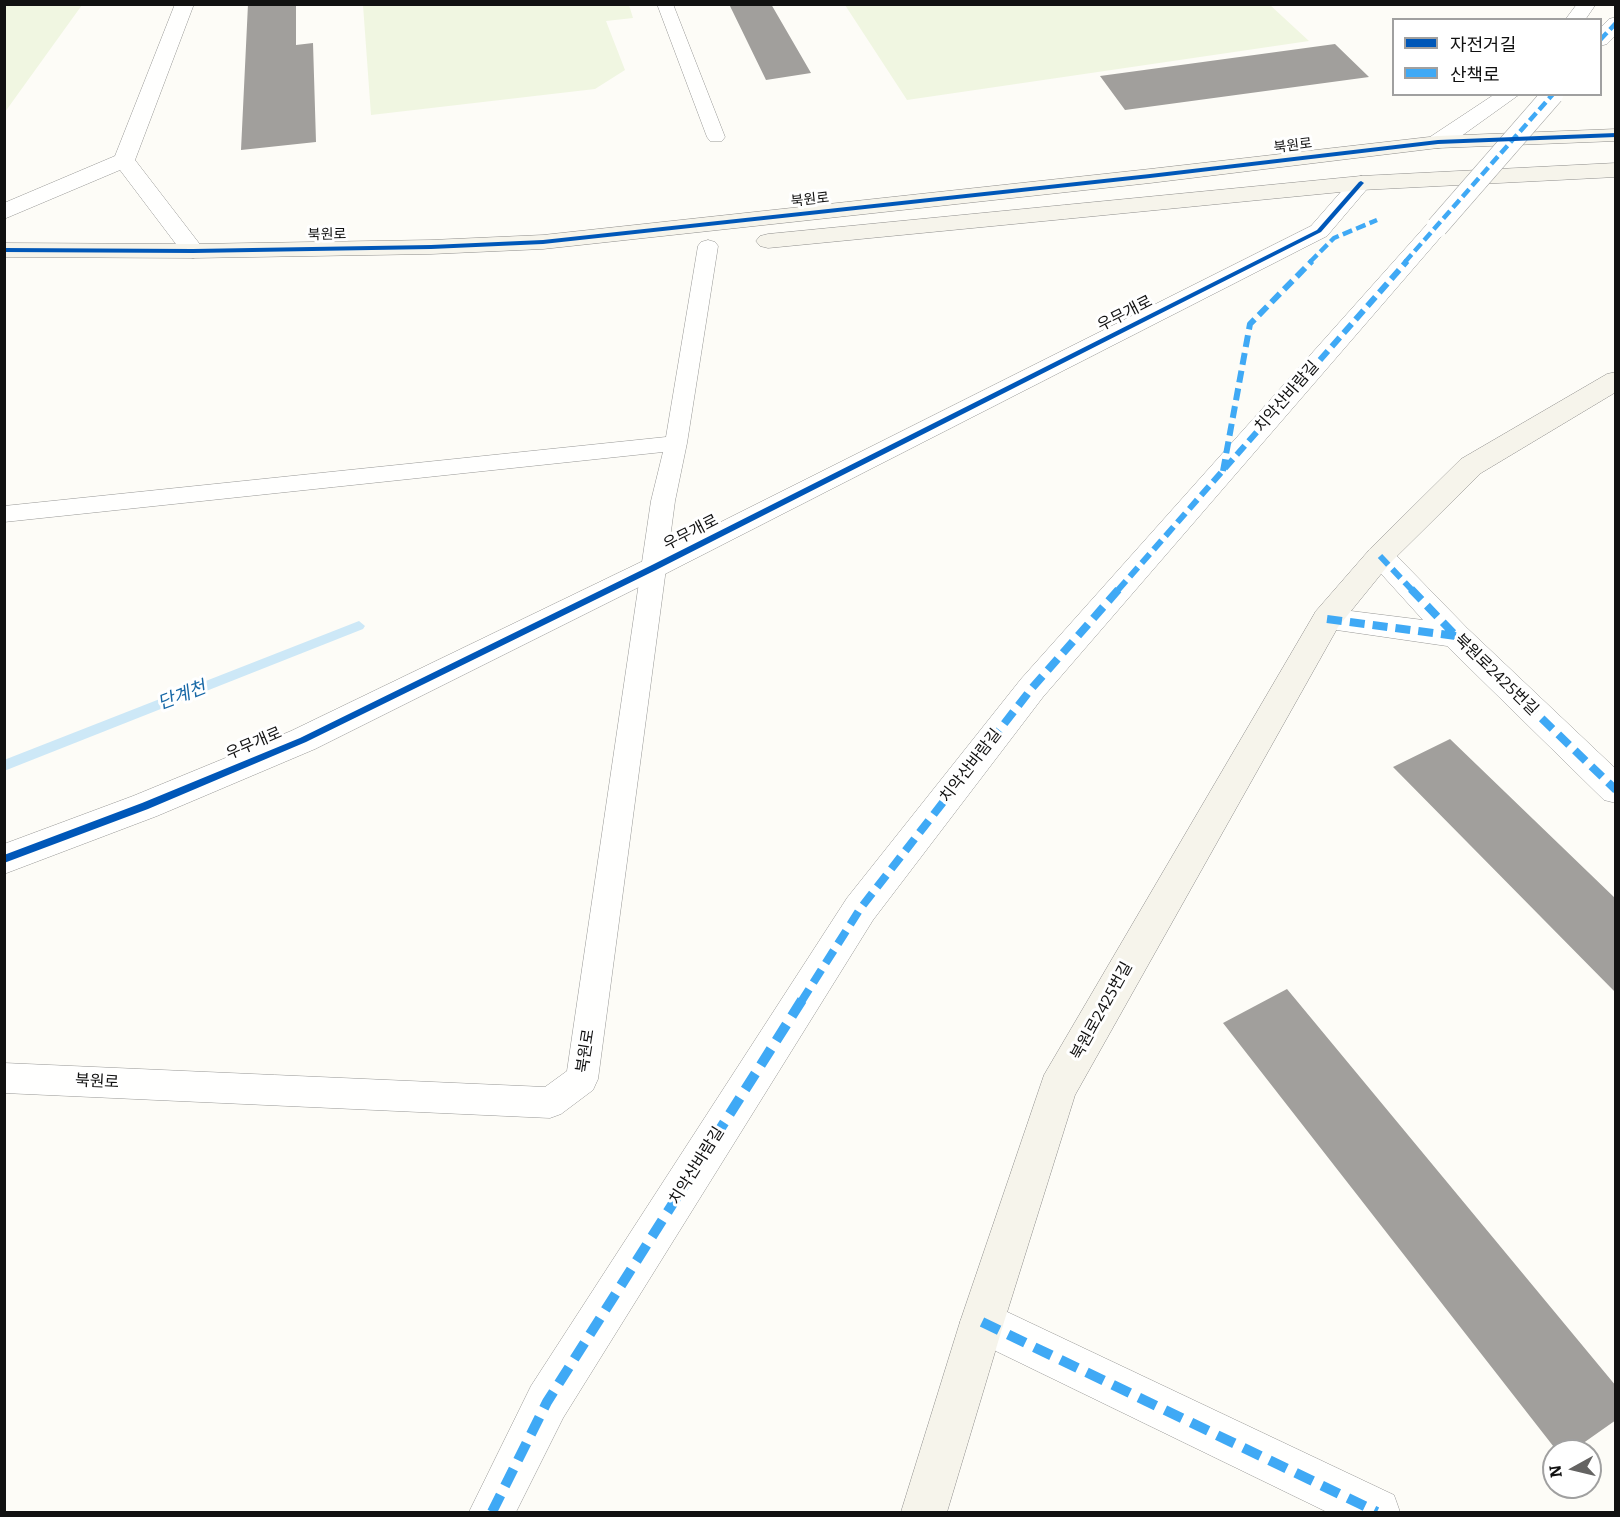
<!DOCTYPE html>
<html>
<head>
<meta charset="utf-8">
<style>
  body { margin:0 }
  #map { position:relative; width:1620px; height:1517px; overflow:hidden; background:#fdfcf7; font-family:Bitter,"Noto Sans KR",serif }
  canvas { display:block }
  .frame { position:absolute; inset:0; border:6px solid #111; pointer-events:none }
  .legend { position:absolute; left:1392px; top:18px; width:210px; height:78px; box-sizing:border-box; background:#fff; border:2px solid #a0a0a0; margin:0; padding:8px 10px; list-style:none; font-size:18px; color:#111 }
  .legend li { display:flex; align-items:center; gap:12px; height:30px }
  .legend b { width:30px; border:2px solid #a0a0a0 }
  .north { position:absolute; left:1542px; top:1439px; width:60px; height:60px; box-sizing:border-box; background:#fff; border:2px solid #a0a0a0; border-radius:50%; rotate:262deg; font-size:16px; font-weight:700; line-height:24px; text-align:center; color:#111 }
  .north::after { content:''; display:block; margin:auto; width:21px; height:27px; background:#646362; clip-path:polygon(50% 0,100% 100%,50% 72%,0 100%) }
</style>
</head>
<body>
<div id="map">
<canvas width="1620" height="1517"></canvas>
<div class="frame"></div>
<ul class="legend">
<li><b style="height:8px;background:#0057b8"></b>자전거길</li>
<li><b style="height:8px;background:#3fa9f5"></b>산책로</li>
</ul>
<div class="north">N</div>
</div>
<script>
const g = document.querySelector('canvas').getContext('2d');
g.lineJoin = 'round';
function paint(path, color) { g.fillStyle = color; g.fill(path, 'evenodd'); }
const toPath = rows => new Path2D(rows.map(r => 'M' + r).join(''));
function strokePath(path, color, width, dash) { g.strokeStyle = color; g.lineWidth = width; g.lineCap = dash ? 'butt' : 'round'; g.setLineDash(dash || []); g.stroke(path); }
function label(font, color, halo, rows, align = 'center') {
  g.font = font + ' Bitter,"Noto Sans KR",serif'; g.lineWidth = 6; g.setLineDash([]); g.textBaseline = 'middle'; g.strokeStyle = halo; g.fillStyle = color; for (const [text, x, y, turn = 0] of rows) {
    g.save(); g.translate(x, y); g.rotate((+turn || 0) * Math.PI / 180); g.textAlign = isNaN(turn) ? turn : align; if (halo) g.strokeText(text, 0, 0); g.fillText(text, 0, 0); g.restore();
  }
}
const pitch = toPath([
  [5,4,82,5,5,112,4,5],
  [363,5,629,5,633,18,606,21,625,70,595,89,371,115],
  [845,5,1270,5,1309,41,907,100]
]);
const stream = toPath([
  [359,621,365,626,363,629,4,771,4,760,359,621]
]);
const building = toPath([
  [248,4,296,4,296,45,313,43,316,142,241,150],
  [729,4,771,4,811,73,766,80],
  [1335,44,1369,77,1125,110,1100,76],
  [1450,739,1616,899,1616,993,1393,767],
  [1287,989,1616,1386,1616,1420,1572,1451,1557,1451,1223,1023]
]);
const lane = toPath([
  [657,4,673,4,725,137,722,141,710,141,707,137,657,4],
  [708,240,715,242,718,246,687,443,675,501,598,1079,593,1090,561,1114,550,1118,4,1093,4,1063,545,1087,567,1071,651,501,663,452,4,522,4,506,666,437,698,246,701,242,708,240]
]);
const street = toPath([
  [175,4,194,4,135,160,205,251,201,256,193,258,185,256,120,170,4,219,4,203,115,156,175,4],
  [1577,4,1596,4,1585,20,1565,20,1577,4],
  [1616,17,1616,35,1607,44,1600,46,1600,28,1609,19,1616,17],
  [1495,94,1520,94,1446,147,1438,148,1430,147,1427,142,1430,137,1495,94],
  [1361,176,1369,178,1372,183,1327,236,663,575,315,749,157,816,4,874,4,844,133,796,291,731,643,561,1311,226,1353,178,1361,176],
  [1437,220,1445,222,1449,227,1445,232,1043,697,873,920,563,1418,516,1512,469,1512,531,1386,847,898,1021,679,1429,222,1437,220],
  [1380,546,1390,549,1467,628,1616,769,1616,803,1604,800,1447,646,1316,627,1312,619,1316,611,1327,608,1423,620,1365,556,1370,549,1380,546],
  [982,1300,1394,1495,1400,1512,1327,1512,967,1337,960,1322,967,1307,982,1300]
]);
const secondary = toPath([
  [1616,129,1616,141,1438,148,1150,183,543,249,431,254,193,258,4,257,4,243,193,244,431,240,543,235,1150,169,1438,136,1616,129],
  [1616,163,1616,177,1361,190,768,248,760,246,756,241,760,236,768,234,1361,176,1616,163],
  [1616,372,1616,392,1481,473,1390,563,1338,627,1075,1095,1004,1322,947,1512,901,1512,960,1322,1044,1075,1316,611,1370,549,1461,459,1607,374,1616,372]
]);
const streetBridge = toPath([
  [1437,227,1553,94]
]);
const quietFar3 = toPath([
  [1600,40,1616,23],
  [1310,262,1334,238,1377,220],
  [1405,262,1553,94]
]);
const quietFar2 = toPath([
  [1223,471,1250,324,1312,261],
  [1380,556,1412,590],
  [1118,590,1407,261]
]);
const quietFar1 = toPath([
  [1411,589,1456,636,1616,790],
  [1327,619,1456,636],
  [801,1002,860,909,1032,688,1119,589]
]);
const quiet = toPath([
  [982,1322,1377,1512],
  [492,1512,547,1402,802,1000]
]);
const cycleway = toPath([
  [1616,133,1616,137,1438,144,1150,178,543,244,431,249,193,253,4,252,4,248,193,249,431,245,543,240,1150,174,1438,140,1616,133],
  [1361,181,1364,183,1363,184,1321,232,656,570,306,742,148,809,4,863,4,855,142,803,300,738,650,566,1317,230,1359,182,1361,181]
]);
const farStreetnames = [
  ["북원로",1293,146,-7],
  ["북원로",810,200,-6],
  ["북원로",327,235,-1]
];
const streetNames = [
  ["우무개로",1125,314,-27],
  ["치악산바람길",1287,397,-49],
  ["우무개로",691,533,-27],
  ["북원로2425번길",1496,675,44],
  ["우무개로",254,744,-23],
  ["치악산바람길",971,766,-52],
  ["북원로2425번길",1102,1011,-61],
  ["북원로",586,1051,-81],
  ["북원로",97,1082,3],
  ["치악산바람길",697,1166,-58]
];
const waterNames = [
  ["단계천",182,696,-21]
];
paint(pitch, '#f0f6e1');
paint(stream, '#cde8f7');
paint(building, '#a19f9c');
strokePath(lane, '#979795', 1);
strokePath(street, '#979795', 1);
strokePath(secondary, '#8e8d8b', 1);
paint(lane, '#fffffe');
paint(street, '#fffffe');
paint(secondary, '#f6f4eb');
strokePath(streetBridge, '#979795', 22, []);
strokePath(streetBridge, '#fffffe', 21);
strokePath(quietFar3, '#3fa9f5', 4.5, [10, 4.5]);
strokePath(quietFar2, '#3fa9f5', 6, [12, 6]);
strokePath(quietFar1, '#3fa9f5', 8, [15, 8]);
strokePath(quiet, '#3fa9f5', 10, [19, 10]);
paint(cycleway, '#0057b8');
label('14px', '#111', '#fff', farStreetnames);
label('16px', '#111', '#fff', streetNames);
label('italic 18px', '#1768a6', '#fff', waterNames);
</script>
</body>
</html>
